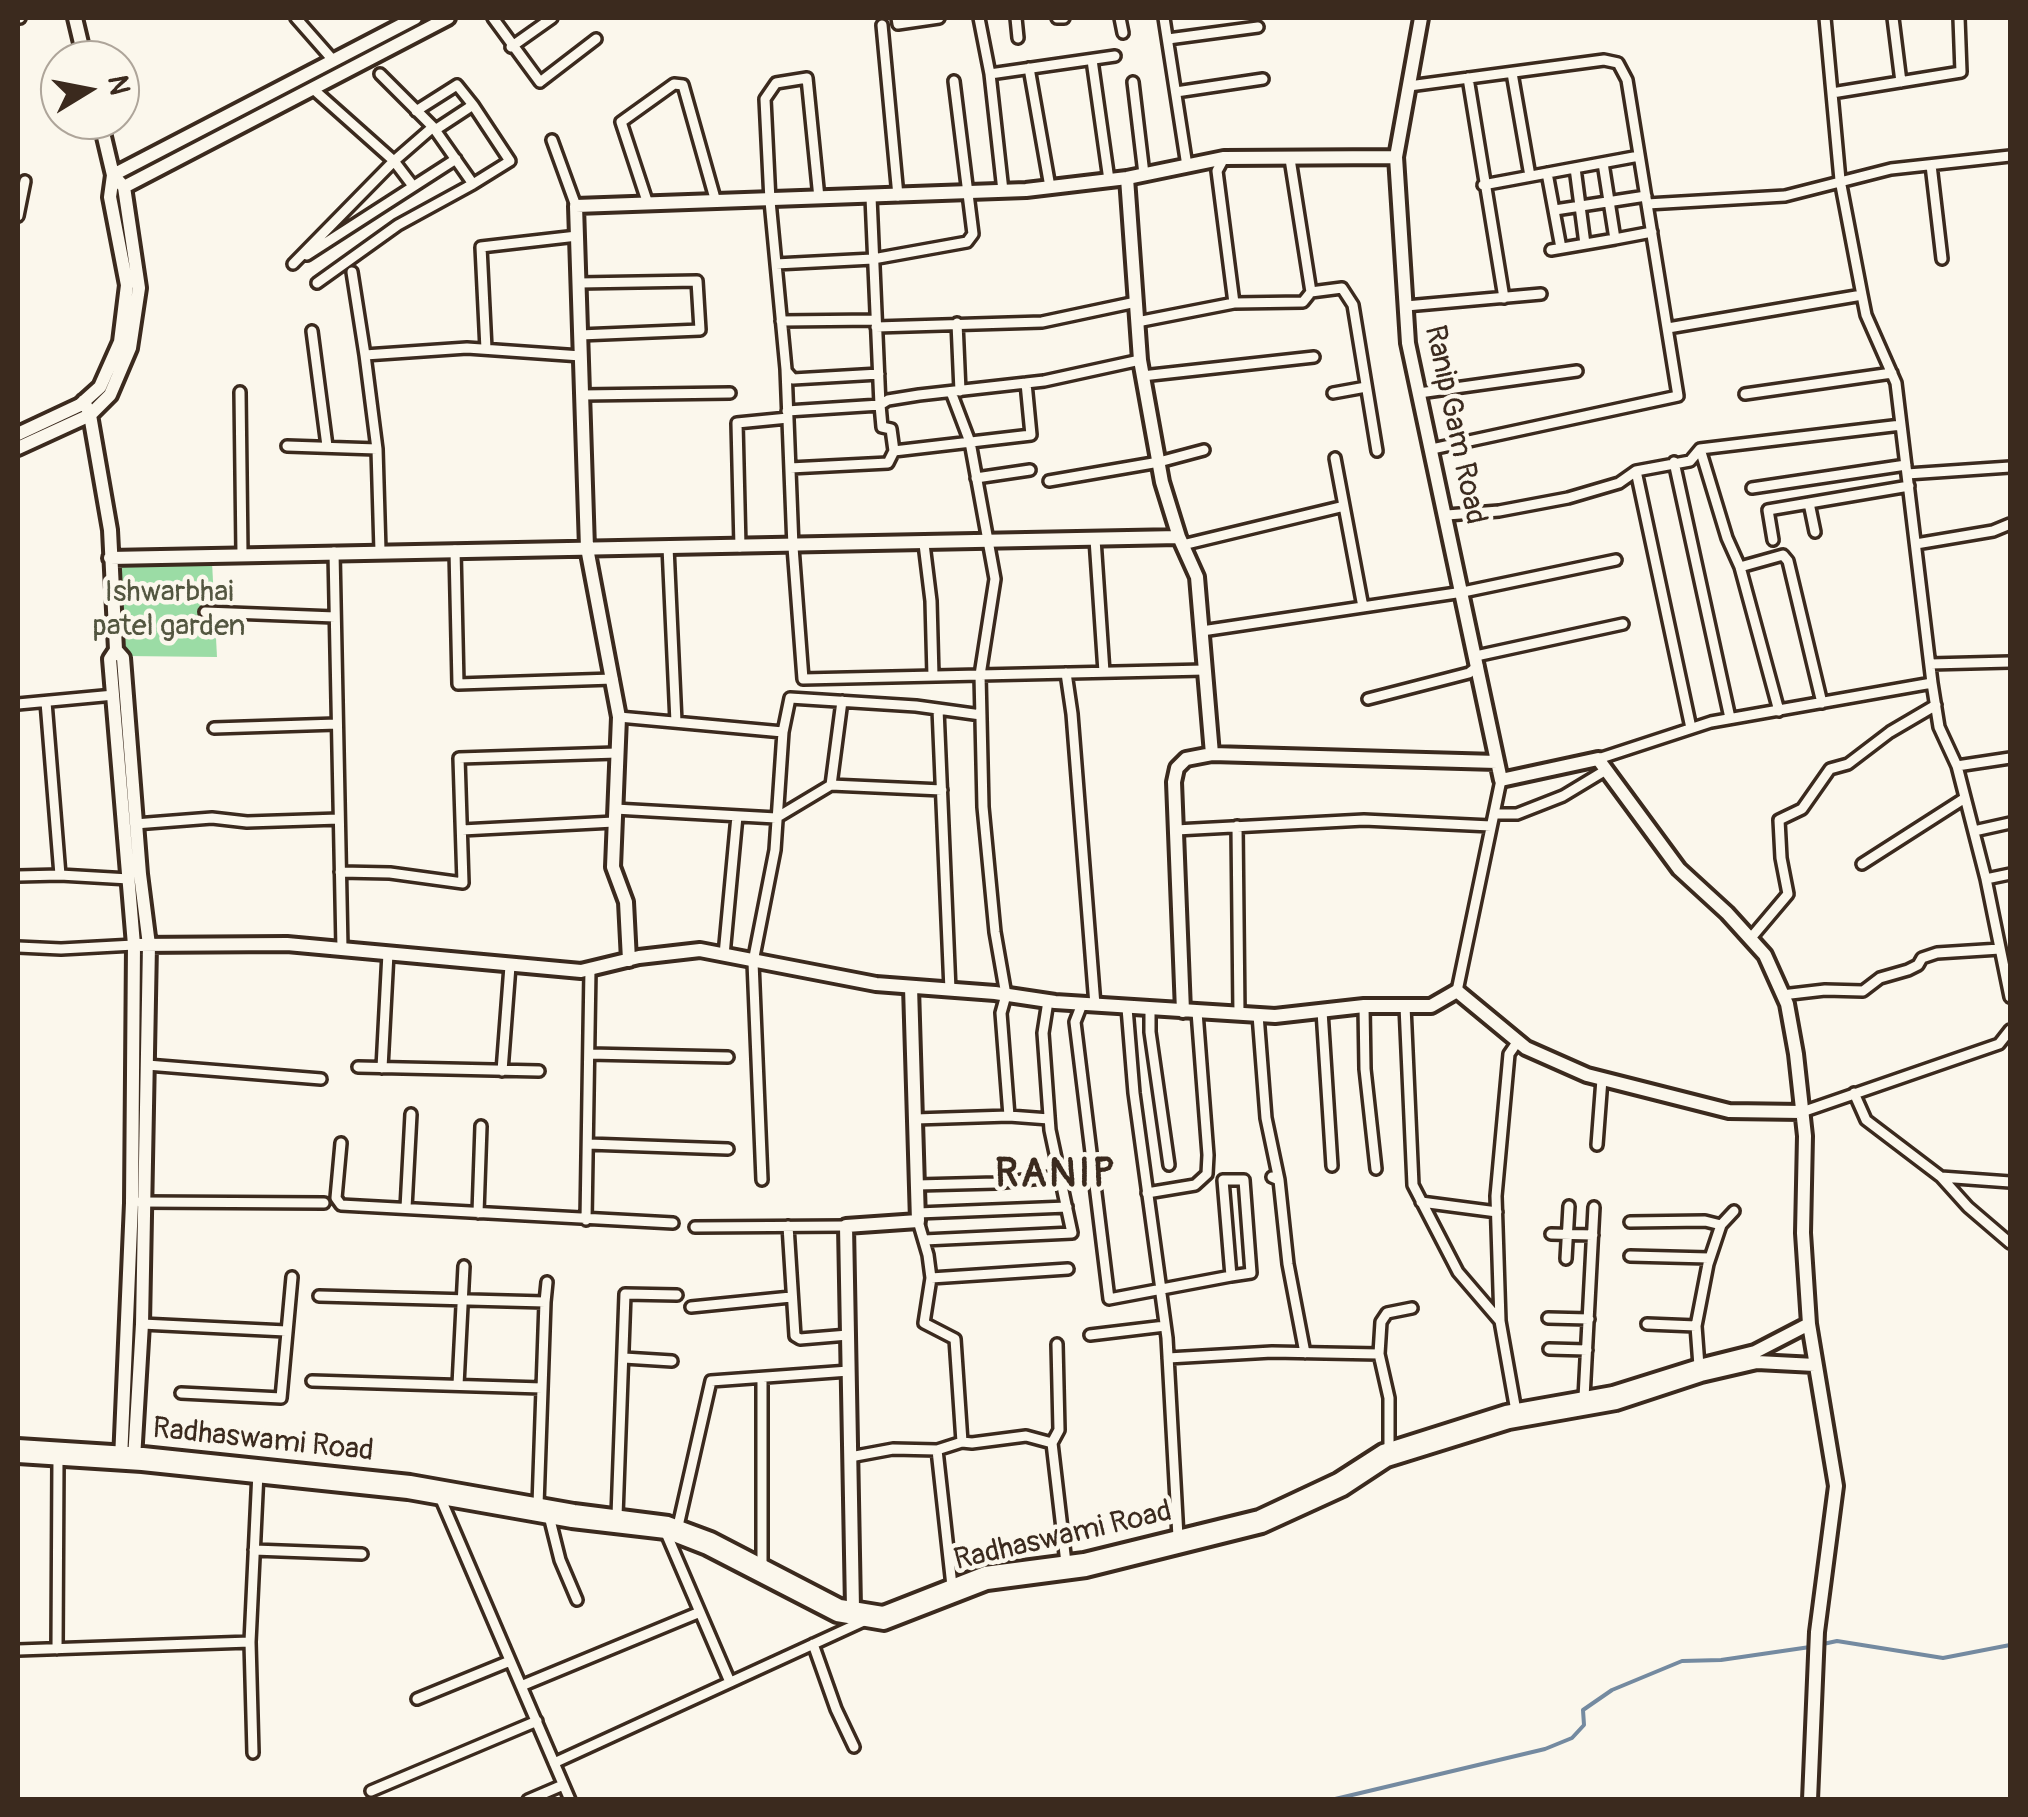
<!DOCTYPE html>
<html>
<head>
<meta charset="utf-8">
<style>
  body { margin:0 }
  #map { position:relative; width:2028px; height:1817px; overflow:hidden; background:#fbf7ec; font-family:Pangolin,sans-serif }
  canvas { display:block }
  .frame { position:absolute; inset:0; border:20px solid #3b2a1e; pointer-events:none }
  .north { position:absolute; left:40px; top:40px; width:100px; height:100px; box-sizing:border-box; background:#fbf7ec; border:2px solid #aea59a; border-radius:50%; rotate:80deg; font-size:28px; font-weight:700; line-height:40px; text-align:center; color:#3b2a1e }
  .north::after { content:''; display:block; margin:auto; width:35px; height:45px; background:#3b2a1e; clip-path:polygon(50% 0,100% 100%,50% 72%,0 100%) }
</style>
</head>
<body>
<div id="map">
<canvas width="2028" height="1817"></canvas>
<div class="frame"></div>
<div class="north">N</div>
</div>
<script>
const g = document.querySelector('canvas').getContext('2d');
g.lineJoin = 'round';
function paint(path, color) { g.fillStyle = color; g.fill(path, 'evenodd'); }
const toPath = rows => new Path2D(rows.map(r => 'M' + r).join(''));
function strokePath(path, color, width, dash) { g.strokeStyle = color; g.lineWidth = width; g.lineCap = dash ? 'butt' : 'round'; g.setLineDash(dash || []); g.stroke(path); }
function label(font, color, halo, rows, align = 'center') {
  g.font = font + ' Pangolin,sans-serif'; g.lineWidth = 9; g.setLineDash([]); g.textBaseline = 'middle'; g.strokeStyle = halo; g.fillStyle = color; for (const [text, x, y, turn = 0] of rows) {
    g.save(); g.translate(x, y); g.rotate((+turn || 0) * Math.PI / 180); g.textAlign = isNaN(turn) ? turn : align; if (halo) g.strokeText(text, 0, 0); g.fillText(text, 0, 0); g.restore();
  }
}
const green = toPath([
  [212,562,217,657,125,656,121,564]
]);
const stream = toPath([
  [1823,1644,1837,1641,1943,1658,2010,1645],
  [1331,1800,1545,1749,1572,1738,1584,1725,1583,1710,1612,1690,1682,1661,1721,1660,1810,1647]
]);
const street = toPath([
  [18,18,20,18],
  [296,18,332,59],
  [493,18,540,82,596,39],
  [897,18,898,24,939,18],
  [979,18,990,74,1003,191],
  [1016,18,1018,38],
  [1057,18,1064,18],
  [1120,18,1123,33],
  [1164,18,1187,166],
  [1893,18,1901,82],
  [882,25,898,196],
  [1168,39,1258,27],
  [511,47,552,18],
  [1092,60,1109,180],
  [1029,68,1050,187],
  [1512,73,1530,176],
  [380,74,433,127],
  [990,74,1115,56],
  [1468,78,1504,298],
  [1133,82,1144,174],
  [1409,86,1604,60,1618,63,1627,80,1678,396,1432,449],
  [1176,92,1263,79],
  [1832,93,1961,72,1959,18],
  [416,111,457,85,473,105,510,161,473,184],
  [435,130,473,105],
  [552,140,576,206],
  [1224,158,1217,171,1234,303],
  [1290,159,1311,292],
  [1603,163,1615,239,1652,232],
  [1931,165,1942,259],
  [1575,168,1585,244],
  [1547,173,1561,248],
  [1483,185,1639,156],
  [819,198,807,78,776,83,765,99,770,201,786,369,793,547,803,679,980,675,983,807,995,932,1006,995,1001,1013,1009,1116,915,1119],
  [648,204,621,122,674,84,683,85,716,202],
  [1647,204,1785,196,1891,169,2010,156],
  [1555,210,1646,196],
  [18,216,25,181],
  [1551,250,1615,239],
  [307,255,456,159],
  [293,264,394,161,312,88],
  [776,264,873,259,967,242,973,234,954,81],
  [352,272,365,355],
  [317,283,398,225,473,184,433,127,394,161,413,186],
  [579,283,697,281,700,330,580,335],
  [1406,306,1541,294],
  [781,321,876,320],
  [1137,322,1234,303,1303,302,1311,292,1342,288,1353,305,1377,451],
  [957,323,960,391],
  [876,327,1042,322,1136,302],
  [1668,328,1862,295],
  [312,331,327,446],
  [486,349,481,247,577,236],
  [787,372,793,379,879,374],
  [1142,376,1314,357],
  [240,392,242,554],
  [951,392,970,442,995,579,980,675,1205,670],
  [1333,393,1366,387],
  [1419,393,1577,371],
  [1745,394,1892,373],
  [582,395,730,393],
  [787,411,880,405,888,400,919,395,1044,381,1140,360],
  [287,446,377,449],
  [1700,449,1727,538,1740,567,1779,711],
  [894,451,1031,435,1026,383],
  [1335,458,1363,607],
  [1674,462,1730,718],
  [790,468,888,463,894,451,891,429,882,427,880,405,871,197],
  [1636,471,1691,728],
  [1907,474,2010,467],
  [976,478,1030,470],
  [1049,481,1159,462,1204,450],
  [1752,488,1906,465],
  [1809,503,1815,532],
  [1447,515,1499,511,1568,498,1619,483,1636,471,1690,461,1700,449,1901,425],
  [1095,539,1104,672],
  [1773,540,1768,510,1909,486],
  [924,544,931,601,933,676],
  [1916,544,1993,531,2010,524],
  [1182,545,1344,506],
  [668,547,676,722],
  [740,547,737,423,788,418],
  [455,550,458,684,613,679],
  [380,551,377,449,365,355,467,348,581,356],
  [334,552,342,948],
  [1740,567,1783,555,1788,561,1822,703],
  [205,612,335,617],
  [1202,631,1463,592,1616,560],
  [1476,656,1623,624],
  [1930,664,2010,662],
  [1066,673,1072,714,1095,1005],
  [1932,683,1939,727,1957,766,1986,879,2010,997],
  [1368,699,1469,673,1478,666],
  [842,701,831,785,942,790],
  [46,702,60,875],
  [18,704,114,695],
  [938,709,950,990],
  [619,717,783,732,790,698,916,706,981,715],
  [214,728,337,724],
  [1598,759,1711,722,1932,683,1896,383,1866,315,1862,295,1840,180,1825,18],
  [1957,766,2010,758],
  [615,809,776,818,831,785],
  [1494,814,1517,814,1563,796,1606,770],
  [135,824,212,818,247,822,339,819],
  [1237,826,1239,1014],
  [462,830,614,822],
  [1176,830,1364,820,1491,826],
  [1974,831,2010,823],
  [1862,864,1965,798],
  [340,872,390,873,463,883,459,758,617,753],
  [18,876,60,875,129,879],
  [1986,879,2010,874],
  [1750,939,1788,894,1781,858,1779,820,1802,809,1830,769,1848,764,1890,732,1936,705],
  [18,947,61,949,134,945],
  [724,955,737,816],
  [1457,991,1501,780],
  [1782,995,1825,990,1863,991,1880,978,1908,970,1918,965,1922,958,1937,953,2000,949],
  [1082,1004,1075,1022,1109,1299,1231,1276,1223,1180,1244,1180,1251,1273,1231,1276],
  [1364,1006,1365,1069,1376,1169],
  [1405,1006,1413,1185,1458,1272,1500,1321,1516,1411],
  [1127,1008,1134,1093,1161,1290],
  [1150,1009,1150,1032,1169,1165],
  [1322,1011,1332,1166],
  [1258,1015,1266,1118,1279,1180],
  [589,1054,728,1057],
  [147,1065,321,1079],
  [358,1067,539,1071],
  [382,1068,388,953],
  [502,1071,510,966],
  [1854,1093,1866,1120,1941,1177,1968,1207,2010,1243],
  [1802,1112,1999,1044,2010,1030],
  [1009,1116,1049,1119],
  [341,1143,336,1198,341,1205,673,1223],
  [588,1144,728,1149],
  [1597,1145,1602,1079],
  [1272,1177,1279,1180,1288,1264,1305,1353],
  [1941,1177,2010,1182],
  [762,1180,753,962,775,850,783,732],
  [917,1185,996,1183,1060,1176],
  [1147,1193,1195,1185,1207,1174,1208,1155,1197,1012],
  [140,1202,324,1203],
  [1421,1202,1497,1212],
  [406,1208,411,1114],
  [478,1213,481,1126],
  [918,1213,1067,1207],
  [586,1220,590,969],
  [918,1221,928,1255,931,1278,1068,1269],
  [1630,1222,1705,1221,1721,1225],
  [788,1226,795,1336,800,1339,848,1335],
  [695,1227,846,1226],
  [1551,1234,1593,1235],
  [924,1240,1072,1233,1050,1130,1043,1033,1048,1001],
  [1630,1256,1709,1258],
  [1566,1259,1569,1206],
  [931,1278,924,1323,955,1339,962,1442],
  [1161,1294,1167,1338,1178,1537],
  [319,1296,545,1302,538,1505],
  [545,1302,547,1282],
  [691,1307,791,1297],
  [1548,1318,1589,1319],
  [1500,1321,1496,1196,1509,1054,1518,1041],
  [142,1324,286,1331],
  [1647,1324,1696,1326],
  [1090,1335,1165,1326],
  [1057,1344,1059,1430,1052,1443,1066,1563],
  [1549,1349,1587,1350],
  [1379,1354,1381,1322,1387,1313,1412,1308],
  [624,1358,672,1361],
  [1168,1358,1272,1352,1379,1354,1389,1398,1389,1450],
  [1699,1366,1696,1326,1708,1264,1721,1225,1734,1211],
  [762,1378,762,1565],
  [312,1381,542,1388],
  [458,1385,464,1266],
  [181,1393,281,1398,292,1277],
  [1584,1398,1594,1207],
  [937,1450,952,1586],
  [850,1457,893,1449,937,1450,962,1442,972,1443,1026,1436,1052,1443],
  [440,1497,570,1800],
  [549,1516,560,1560,577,1600],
  [617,1516,625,1294,677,1295],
  [678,1526,711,1381,849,1371],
  [666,1533,730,1682],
  [254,1550,362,1554],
  [250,1642,253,1753],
  [813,1644,836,1709,854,1747],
  [57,1649,58,1459],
  [18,1650,250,1642,258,1472],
  [521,1686,700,1612],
  [417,1699,510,1661],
  [554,1763,866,1620],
  [371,1791,537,1721],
  [528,1800,563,1785]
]);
const secondary = toPath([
  [75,18,85,60],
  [1421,18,1396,157,1408,343,1501,780,1598,759,1679,869,1727,913,1765,955,1787,1004,1796,1054,1805,1136,1803,1233,1809,1324,1836,1486,1817,1632,1810,1800],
  [1127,178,1140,360,1162,482,1179,537,1197,577,1212,754,1186,759,1177,768,1174,782,1183,1011],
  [124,187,448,18],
  [84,401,90,415,110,530,116,650,110,659,134,945,132,1203,121,1460],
  [18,434,80,405,100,387,120,342,127,285,110,197,113,175,415,18],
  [18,448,90,415,110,395,130,348,139,288,124,187,113,175,100,120],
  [110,558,1179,537],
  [116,650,123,658,140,874,149,945,142,1324,134,1459],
  [1212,754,1497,762],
  [134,945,287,944,581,971,639,957,700,950,876,984,995,993,1055,1002,1275,1016,1364,1006,1431,1006,1457,991,1526,1048,1587,1075,1729,1111,1802,1112],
  [629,960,626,902,613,867,619,717,587,548,576,206,1026,190,1127,178,1224,158,1396,157],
  [18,1446,143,1454,410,1482,574,1511,668,1523,711,1539,840,1606,883,1613,985,1573,1084,1560,1259,1517,1338,1480,1383,1451,1506,1412,1613,1393,1699,1366,1755,1352,1809,1324],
  [18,1456,142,1464,408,1492,572,1521,666,1532,707,1548,837,1615,884,1623,987,1583,1086,1570,1262,1526,1343,1489,1387,1460,1509,1422,1616,1403,1701,1375,1757,1362,1815,1365],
  [853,1608,846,1226,918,1221,911,987]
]);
const streetNames = [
  ["Ranip Gam Road",1454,425,78],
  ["Radhaswami Road",263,1441,6],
  ["Radhaswami Road",1063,1537,-13]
];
const parkNames = [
  ["Ishwarbhai",169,593],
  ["patel garden",169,627]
];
const districtNames = [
  ["RANIP",1056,1176]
];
paint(green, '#9bdca5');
strokePath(stream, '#748aa0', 4);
strokePath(street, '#3b2a1e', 16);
strokePath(secondary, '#3b2a1e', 20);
strokePath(street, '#fbf7ec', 9);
strokePath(secondary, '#fbf7ec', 12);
label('30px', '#3b2a1e', '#fbf7ec', streetNames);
label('30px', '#535640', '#fbf7ec', parkNames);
g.letterSpacing = '2.5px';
label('bold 40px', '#3b2a1e', '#fbf7ec', districtNames);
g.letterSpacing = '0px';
</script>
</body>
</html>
